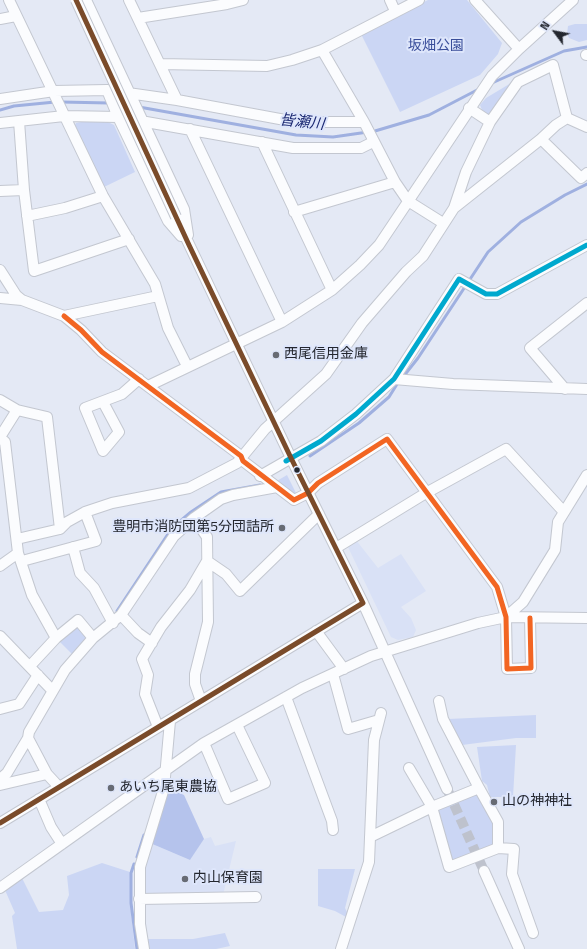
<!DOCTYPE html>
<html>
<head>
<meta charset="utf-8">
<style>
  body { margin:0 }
  #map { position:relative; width:587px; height:949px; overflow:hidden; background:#e4e9f5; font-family:"Titillium Web",sans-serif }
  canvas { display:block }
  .north { position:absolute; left:535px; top:12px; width:40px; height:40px; -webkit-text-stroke:3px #dee6fb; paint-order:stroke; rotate:302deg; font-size:11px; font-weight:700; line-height:16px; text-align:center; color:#24272f }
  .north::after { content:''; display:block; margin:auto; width:14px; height:18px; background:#24272f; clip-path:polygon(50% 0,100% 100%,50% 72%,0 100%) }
</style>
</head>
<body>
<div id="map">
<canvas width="587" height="949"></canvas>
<div class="north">N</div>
</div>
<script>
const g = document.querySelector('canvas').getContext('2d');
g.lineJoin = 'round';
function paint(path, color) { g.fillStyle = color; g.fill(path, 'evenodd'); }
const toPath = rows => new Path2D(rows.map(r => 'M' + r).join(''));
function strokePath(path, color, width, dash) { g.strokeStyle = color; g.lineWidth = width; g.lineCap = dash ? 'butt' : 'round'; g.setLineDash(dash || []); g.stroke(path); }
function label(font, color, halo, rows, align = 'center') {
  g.font = font + ' "Titillium Web","Noto Sans JP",sans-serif'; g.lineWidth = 4; g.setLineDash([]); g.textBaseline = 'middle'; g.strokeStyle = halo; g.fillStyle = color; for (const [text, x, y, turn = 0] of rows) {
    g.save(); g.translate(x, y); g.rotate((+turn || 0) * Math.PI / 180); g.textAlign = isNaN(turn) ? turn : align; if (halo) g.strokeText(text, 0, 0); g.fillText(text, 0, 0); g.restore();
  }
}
const built = toPath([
  [356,540,378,568,401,554,426,591,401,607,411,618,416,630,413,637,398,640,391,637,347,545],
  [211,837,215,846,236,841,223,895,147,897,141,891,143,866,150,843,190,860,204,839]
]);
const green = toPath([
  [428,0,467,0,502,43,498,54,480,75,400,112,361,34],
  [575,24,587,24,587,40,579,42,569,38,567,34,568,26],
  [516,80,494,112,488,115,482,110,480,105,486,98],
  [86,121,108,122,114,125,135,172,104,187,75,125,76,123],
  [287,475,296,493,295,495,275,482],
  [78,626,88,637,73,655,59,641],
  [536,715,536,738,516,738,462,745,448,719],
  [516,745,513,797,490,797,487,785,482,781,477,747],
  [475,794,480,795,494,823,493,845,455,861,451,859,437,812,438,809],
  [102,863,130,872,130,903,135,949,17,949,12,916,15,913,5,890,22,878,39,912,63,910,69,895,67,876],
  [318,869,355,869,345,908,348,914,346,917,335,911,318,906],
  [225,933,230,946,216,949,147,949,144,939,193,939]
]);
const forest = toPath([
  [168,788,184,795,204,839,190,860,150,843]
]);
const stream = toPath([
  [492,83,564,51,587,47],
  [61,102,109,103],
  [139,107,296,135,333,137,375,131,429,115,479,89],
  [0,110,14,106,55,102],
  [403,377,418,358,488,252,521,222,565,195,587,184],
  [310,456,359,423,389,397,399,381],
  [117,611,172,528,191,512,221,492,260,485],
  [137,857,144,835],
  [134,864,131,873,131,903,137,949]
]);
const minorTunnel = toPath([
  [448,791,484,871]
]);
const minor = toPath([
  [9,0,103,196,155,284,168,328,187,366],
  [86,0,184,209,188,235],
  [129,0,177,100],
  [390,0,395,11],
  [475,0,519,49],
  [138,18,227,4,243,0],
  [0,19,16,16],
  [322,50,364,122,395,182,408,201,443,223],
  [586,55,587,55],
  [160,64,267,66,292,60,322,50,419,0],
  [107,90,118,117,168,221,181,236],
  [0,99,54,91,107,90,177,100,296,122,364,122],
  [19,121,24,190,34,271,129,239],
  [490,122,518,82,553,65,567,118],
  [0,123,64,116,118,117,293,148,361,148,373,142],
  [587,127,567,118,556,125,541,139,581,178,587,173],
  [190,129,282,322],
  [262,142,332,290],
  [0,191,24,190],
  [454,208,541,139],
  [294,212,395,182],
  [27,216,65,208,103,196],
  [0,270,16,295,22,300,64,316,158,296],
  [0,298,22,300],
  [64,316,81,330,102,352,241,456,243,461,294,500,308,493,318,483,387,439,497,587,506,617,507,669,531,668,530,618],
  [394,379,453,384,587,389],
  [148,386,282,322,332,290,360,265,379,245,492,76,519,49,573,0],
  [565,389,530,348,587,303],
  [0,400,17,410,47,417,60,529],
  [103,402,119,432,103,451,85,408,122,394,139,379],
  [0,437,17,410],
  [0,438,5,442,18,553,32,595,56,638,78,620,93,638],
  [260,476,321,441,356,414,394,379,459,279,486,294,497,294,587,245],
  [194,518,207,537,208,622,195,674,195,684,201,701],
  [17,539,60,529,67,522,85,512,112,503,189,488,237,463,265,429,326,374,362,323,406,272,423,256,454,208,466,172,490,122,469,108],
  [73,547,80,573,94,588,113,623],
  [336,548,426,493,506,449,564,512],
  [22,561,96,541,85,512],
  [0,566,18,553],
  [363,603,447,789],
  [121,615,138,633,152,643],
  [506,617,523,602,555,550,558,522,587,475],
  [316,631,344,669],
  [0,636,52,690],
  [30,666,56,638],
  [333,674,348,729,379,720],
  [286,697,332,821,333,830],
  [0,709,19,704,38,675],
  [158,727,145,694,148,675,142,659,161,627,190,590,207,561,226,574,240,591,319,514],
  [204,743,228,799,265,783,237,725],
  [409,768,432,807,479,788,443,719,439,701],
  [0,779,7,773,28,738],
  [0,785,47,774],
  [59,787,47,774,28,738,29,732,65,670,93,638,121,615,174,536,194,518,221,499,233,495,277,487],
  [479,788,498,822,498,848,514,849,512,874,533,933],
  [39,799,51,827,62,844],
  [0,823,363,603,291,458,176,217],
  [370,837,432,807,449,867,498,848],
  [484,871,519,949],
  [0,888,204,743,302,688,371,656,478,623,506,617,587,618],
  [139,899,256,897],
  [144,949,140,924,140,867,164,788,170,721],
  [341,949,369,862,374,740,381,713]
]);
const minorBridge = toPath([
  [76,0,176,217]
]);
const bus1 = toPath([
  [64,316,81,330,102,352,241,456,243,461,294,500,308,493,318,483,387,439,497,587,506,617,507,669,531,668,530,618]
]);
const bus2 = toPath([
  [286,461,321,441,356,414,394,379,459,279,486,294,497,294,587,245]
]);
const bus3 = toPath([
  [0,823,363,603,291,458,189,245,76,0]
]);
const markers = [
  [276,355,4,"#676b74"],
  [297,470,3.5,"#24272f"],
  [282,528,4,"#676b74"],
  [111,788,4,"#676b74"],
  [494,802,4,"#676b74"],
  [185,879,4,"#676b74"]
];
const parkNames = [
  ["坂畑公園",436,47]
];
const poiNames = [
  ["西尾信用金庫",284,355],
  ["豊明市消防団第5分団詰所",274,528,"right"],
  ["あいち尾東農協",119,788],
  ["山の神神社",502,802],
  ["内山保育園",193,879]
];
const waterNames = [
  ["皆瀬川",302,123,6]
];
paint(built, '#d9e1f6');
paint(green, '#cbd6f4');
paint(forest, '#b5c3ec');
strokePath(stream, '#9fb0e0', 3);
strokePath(minorTunnel, '#bec2cd', 10, [10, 5]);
strokePath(minor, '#c3c7d0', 12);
strokePath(minor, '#fbfcfe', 10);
strokePath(minorBridge, '#c3c7d0', 12, []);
strokePath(minorBridge, '#fbfcfe', 10);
strokePath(bus1, '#f26522', 5);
strokePath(bus2, '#00a9ce', 5);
strokePath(bus3, '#7a4b2a', 5);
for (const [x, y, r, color] of markers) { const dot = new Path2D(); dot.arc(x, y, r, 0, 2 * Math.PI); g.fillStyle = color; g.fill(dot); strokePath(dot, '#dee6fb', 1.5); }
label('14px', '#3a4e9a', '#dee6fb', parkNames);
label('14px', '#24272f', '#dee6fb', poiNames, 'left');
label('italic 15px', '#1b2872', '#dee6fb', waterNames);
</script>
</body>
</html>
